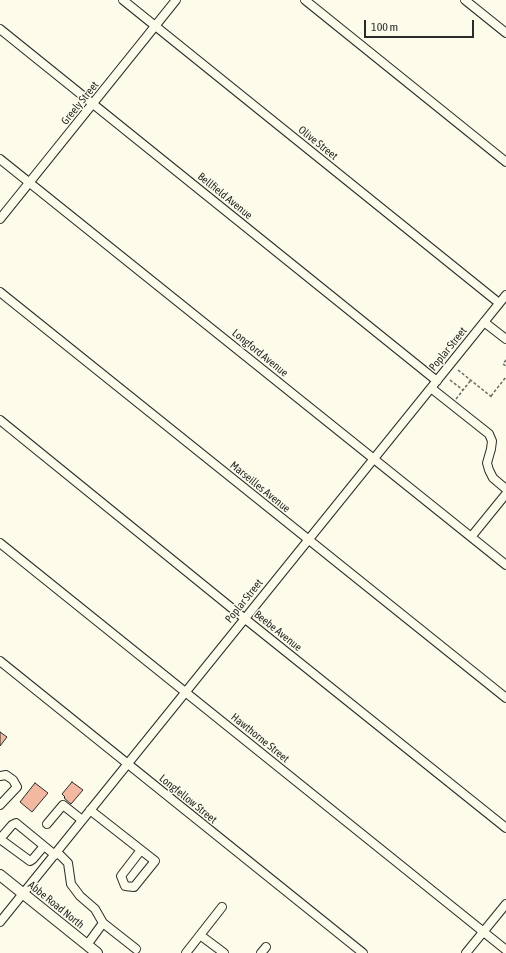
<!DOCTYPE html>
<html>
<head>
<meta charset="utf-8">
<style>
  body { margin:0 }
  #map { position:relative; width:506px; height:953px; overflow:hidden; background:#fdfbea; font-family:"Asap Condensed",sans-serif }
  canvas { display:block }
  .scale { position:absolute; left:364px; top:20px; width:110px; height:18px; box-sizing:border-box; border:2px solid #2b2b2b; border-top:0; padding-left:5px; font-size:12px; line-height:14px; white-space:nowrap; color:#2b2b2b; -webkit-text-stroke:3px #fdfbea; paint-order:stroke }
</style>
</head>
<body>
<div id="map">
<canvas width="506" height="953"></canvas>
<div class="scale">100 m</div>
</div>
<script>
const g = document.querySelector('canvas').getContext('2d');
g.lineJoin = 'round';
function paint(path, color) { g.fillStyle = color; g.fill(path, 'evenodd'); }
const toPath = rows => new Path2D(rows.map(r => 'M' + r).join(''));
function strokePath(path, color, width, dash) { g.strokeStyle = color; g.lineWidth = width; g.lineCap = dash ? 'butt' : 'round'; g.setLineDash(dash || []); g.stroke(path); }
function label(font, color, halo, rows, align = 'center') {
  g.font = font + ' "Asap Condensed",sans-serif'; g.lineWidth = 3; g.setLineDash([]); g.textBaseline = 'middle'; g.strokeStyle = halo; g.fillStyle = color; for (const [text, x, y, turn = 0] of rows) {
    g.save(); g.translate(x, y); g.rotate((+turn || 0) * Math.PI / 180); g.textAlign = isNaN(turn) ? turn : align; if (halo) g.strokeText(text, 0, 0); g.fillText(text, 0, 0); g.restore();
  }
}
const building = toPath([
  [0,732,7,737,0,746,0,732],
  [72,782,83,790,71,804,64,798,65,797,62,794,72,782],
  [35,783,48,793,32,812,20,802,35,783]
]);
const path = toPath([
  [506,360,503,364,506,366],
  [458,370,493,398],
  [450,380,463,390],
  [491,396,506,377],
  [456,399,471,380]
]);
const minor = toPath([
  [123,0,499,303],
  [305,0,506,162],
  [465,0,506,33],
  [0,29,437,381],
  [0,159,506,565],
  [0,219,176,0],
  [0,292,506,698],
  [484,322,506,339],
  [431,388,489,434,492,441,491,449,487,463,489,470,493,478,506,489],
  [0,420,239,614,506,828],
  [471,537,506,494],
  [0,543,506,950],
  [0,661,363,953],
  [0,776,6,775,13,780,17,787,0,805],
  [90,810,141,850,155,861,134,887,125,886,121,876,141,850],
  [47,824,63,805,82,820],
  [0,839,12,825,16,823,55,855],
  [0,839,30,861,33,859,44,846],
  [57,852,68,863,71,884,80,896,95,909,103,923,136,949],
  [0,922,506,295],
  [200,935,224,953],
  [87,945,103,923],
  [186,953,222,907],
  [261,953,266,947],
  [466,953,506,904]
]);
const major = toPath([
  [0,875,97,953]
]);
const streetNames = [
  ["Greely Street",80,103,-51],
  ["Olive Street",318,143,39],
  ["Bellfield Avenue",225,196,39],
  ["Poplar Street",448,349,-51],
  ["Longford Avenue",260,353,39],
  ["Marseilles Avenue",260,487,39],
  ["Poplar Street",244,601,-51],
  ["Beebe Avenue",278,631,39],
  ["Hawthorne Street",260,738,39],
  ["Longfellow Street",188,799,39],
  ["Abbe Road North",56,905,39]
];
paint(building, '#f2b8a0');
strokePath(building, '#2b2b2b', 1);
strokePath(minor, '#2b2b2b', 10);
strokePath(major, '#2b2b2b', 12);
strokePath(path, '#6a6964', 1.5, [3, 2]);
strokePath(minor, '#fdfbea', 8);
strokePath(major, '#fdfbea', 10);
label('11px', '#2b2b2b', '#fdfbea', streetNames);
</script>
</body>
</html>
